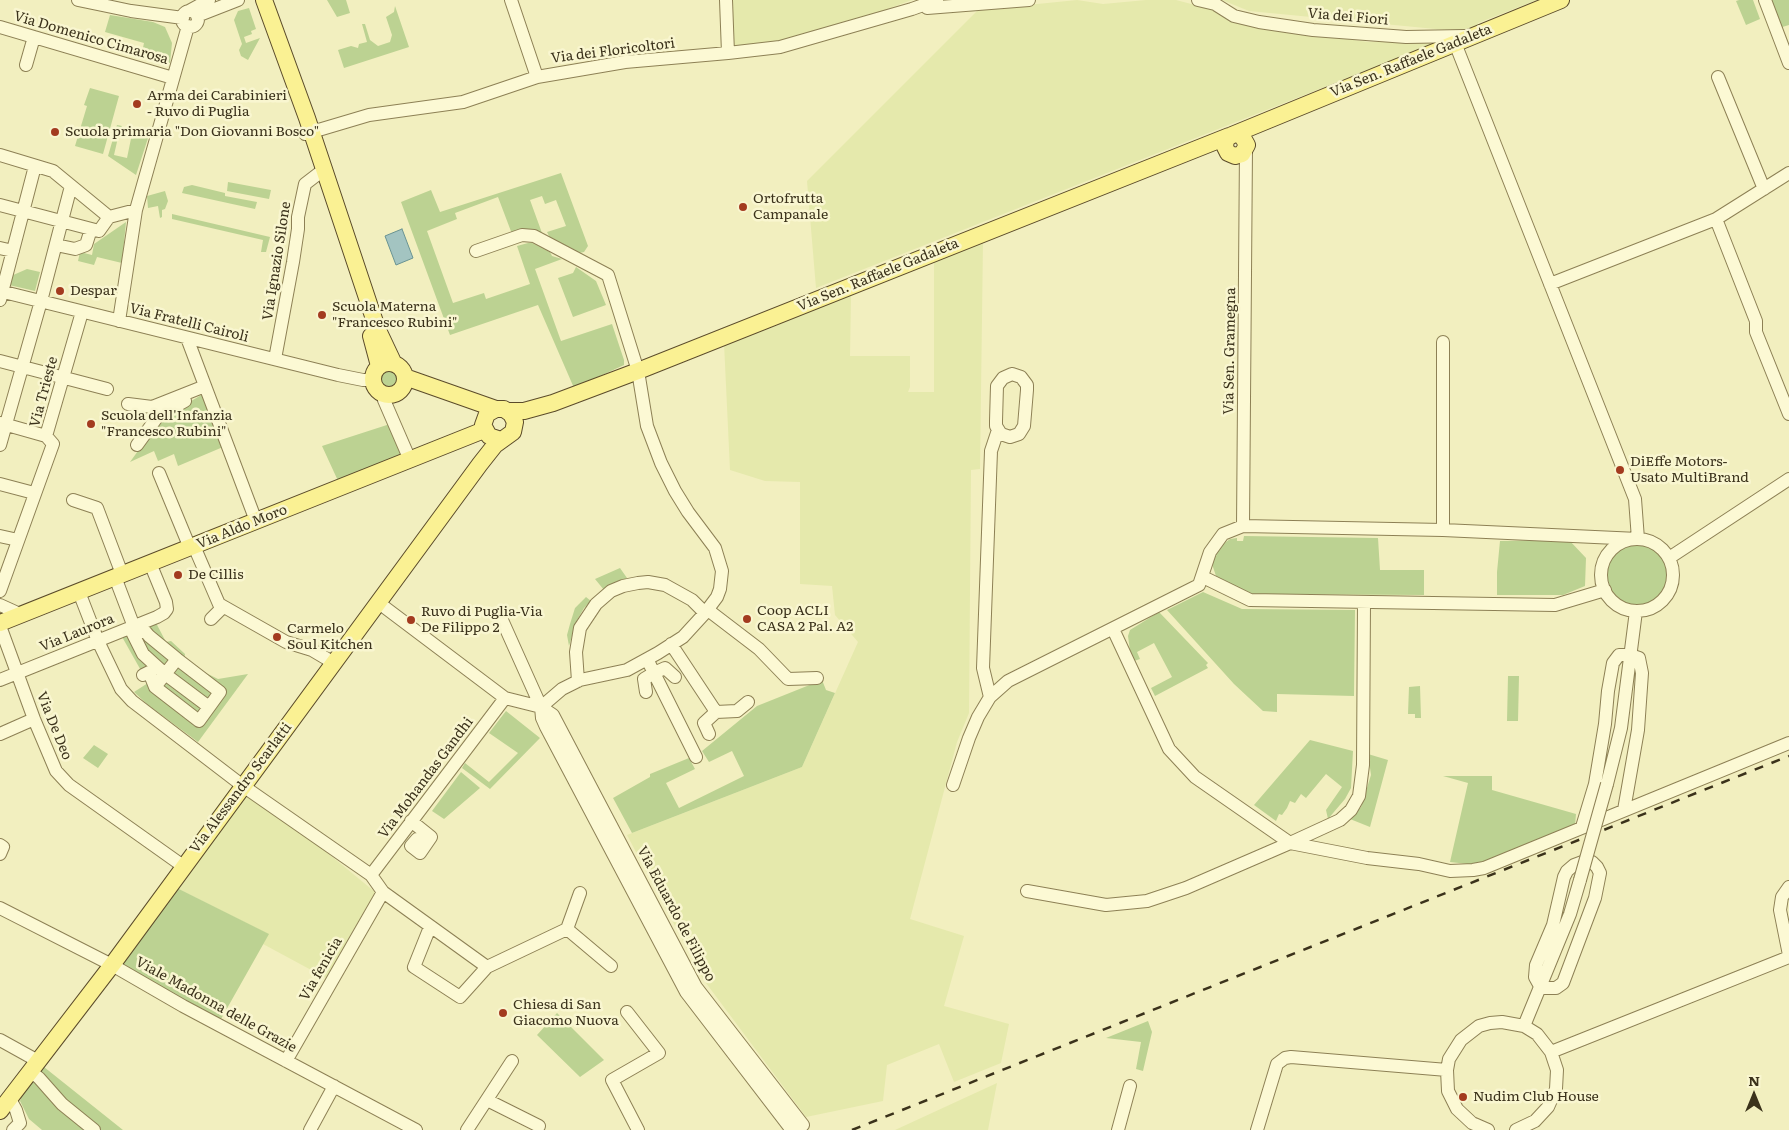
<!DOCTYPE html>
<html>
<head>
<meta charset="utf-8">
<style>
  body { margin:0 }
  #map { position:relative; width:1789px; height:1130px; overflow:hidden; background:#f2efbf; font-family:Literata,serif }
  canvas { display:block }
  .north { position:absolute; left:1729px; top:1070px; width:50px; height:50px; -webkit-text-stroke:4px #f9f6d0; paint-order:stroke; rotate:0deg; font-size:14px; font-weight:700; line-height:20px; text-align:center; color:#3b321b }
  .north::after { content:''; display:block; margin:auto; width:18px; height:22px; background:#3b321b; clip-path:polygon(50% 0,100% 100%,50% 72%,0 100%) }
</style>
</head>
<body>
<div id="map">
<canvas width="1789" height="1130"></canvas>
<div class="north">N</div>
</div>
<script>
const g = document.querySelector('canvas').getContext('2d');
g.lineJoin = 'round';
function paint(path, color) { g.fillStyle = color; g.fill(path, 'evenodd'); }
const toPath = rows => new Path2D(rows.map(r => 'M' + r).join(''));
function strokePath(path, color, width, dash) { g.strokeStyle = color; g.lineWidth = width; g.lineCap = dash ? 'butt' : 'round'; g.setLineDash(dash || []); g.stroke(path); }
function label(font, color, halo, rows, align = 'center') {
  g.font = font + ' Literata,serif'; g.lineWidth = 5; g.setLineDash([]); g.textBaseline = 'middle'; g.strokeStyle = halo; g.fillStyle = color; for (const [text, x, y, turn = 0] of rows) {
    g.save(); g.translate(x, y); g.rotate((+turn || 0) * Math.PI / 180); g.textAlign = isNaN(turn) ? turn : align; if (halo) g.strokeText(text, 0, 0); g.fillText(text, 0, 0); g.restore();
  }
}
const farmland = toPath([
  [732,0,912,0,830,30,783,43,733,49],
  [1077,0,1103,4,1146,0,1176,0,1214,10,1275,29,1368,42,1439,40,1441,41,816,288,807,181,978,10],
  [1222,0,1537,0,1478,23,1477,33,1249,11],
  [983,241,980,469,971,470,969,713,957,742,910,919,964,936,944,1006,1009,1024,1001,1063,954,1082,939,1044,887,1065,883,1101,806,1117,703,979,627,835,802,767,858,642,835,615,832,586,800,584,800,482,765,481,730,470,724,343,851,295,850,356,910,356,910,387,908,392,934,392,934,259],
  [248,794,319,846,375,892,326,978,263,944,268,934,177,888],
  [997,1083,988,1130,895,1130]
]);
const green = toPath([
  [327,0,346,0,350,13,337,17],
  [1739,0,1753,0,1760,19,1746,25,1736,1],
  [1769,0,1789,0,1789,25,1779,28],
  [395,6,409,47,344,68,338,50,351,46,358,48,359,44,367,42,362,24,365,24,370,40,378,46,390,42,392,35,386,17,394,12],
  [249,8,256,29,251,31,252,34,244,37,246,43,260,38,248,60,241,56,239,50,242,44,234,20,238,11],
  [110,15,153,22,165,27,172,43,170,63,141,57,144,43,105,32],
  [90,88,119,96,103,154,75,146,87,106,84,105],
  [117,125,122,126,121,133,119,133,114,155,127,158,133,129,150,132,136,175,108,156],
  [561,173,588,246,584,252,579,253,550,238,547,232,566,226,556,200,545,204,542,196,530,200,542,233,512,234,498,197,455,213,457,219,427,231,453,303,484,293,486,299,530,284,517,246,528,243,532,243,550,252,552,256,562,259,535,269,561,341,612,324,624,360,624,365,574,388,538,305,450,335,401,202,431,190,440,212],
  [228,182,271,190,269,199,227,191],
  [192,185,225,193,225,196,257,202,255,209,182,193,184,187],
  [165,191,168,201,165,209,162,210,162,217,160,218,158,206,148,208,147,196],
  [172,214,270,237,266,252,261,252,263,240,172,219],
  [126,222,122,263,97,257,94,265,78,261,80,252,92,255,94,244],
  [576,267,596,281,606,305,573,317,558,278,573,273],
  [27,269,40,272,35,291,9,285,11,276],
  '379 379a10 10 0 1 1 20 0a10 10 0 1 1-20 0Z',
  [203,394,223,447,178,466,174,454,158,461,154,451,130,462,161,419],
  [390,424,405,455,339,483,322,446],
  [1244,536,1378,538,1380,570,1424,570,1424,595,1248,594,1217,579,1212,564,1219,547,1230,539,1237,538,1237,541,1243,541],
  [1569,540,1586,558,1585,586,1563,595,1497,595,1497,572,1500,541],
  '1607 574a31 31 0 1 1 62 0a31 31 0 1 1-62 0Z',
  [620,568,627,578,604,590,595,579],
  [1203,592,1242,609,1355,610,1354,696,1277,694,1277,712,1263,711,1234,684,1167,610],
  [586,597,591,601,584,608,576,622,569,646,567,635,570,624,575,608],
  [1159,612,1208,663,1206,665,1208,668,1155,696,1151,688,1172,677,1154,643,1137,652,1140,659,1134,661,1130,651,1128,636,1130,630],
  [155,621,166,642,171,641,185,654,184,662,218,679,248,674,198,742,148,705,134,692,148,683,121,635],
  [1508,676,1519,676,1518,721,1507,721],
  [822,680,826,690,835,693,802,767,632,833,613,798,650,777,650,774,689,758,695,769,666,783,679,808,744,776,732,751,709,762,702,751,757,706],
  [1420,686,1421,718,1415,718,1415,714,1408,714,1409,687],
  [506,711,540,738,490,789,462,768,465,763,489,782,518,753,489,733],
  [1310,740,1353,751,1351,788,1345,799,1328,819,1326,810,1342,787,1326,774,1306,798,1301,794,1295,803,1290,801,1287,808,1282,815,1279,814,1276,821,1254,805],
  [94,745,108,754,98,768,83,758],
  [1368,754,1388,760,1370,827,1350,819,1361,807,1371,775],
  [461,772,480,788,444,819,432,811],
  [1443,776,1492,776,1492,790,1576,814,1575,826,1476,865,1450,862,1468,783],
  [177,888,269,934,221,1019,120,965],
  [557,1013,604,1060,580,1077,537,1035],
  [1148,1021,1152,1032,1143,1071,1136,1069,1141,1042,1106,1038],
  [44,1067,123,1130,42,1130,29,1119,20,1101,22,1094]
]);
const water = toPath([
  [402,229,413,258,396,265,385,236,402,229]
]);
const minor = toPath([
  [78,0,131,11,183,18],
  [511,0,537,77],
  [726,0,728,53],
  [1198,0,1215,4,1234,16,1259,22,1313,30,1406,37,1465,36],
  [1765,0,1789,63],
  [927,8,1029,0],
  [189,11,209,0],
  '182 19a8 8 0 1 1 16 0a8 8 0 1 1-16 0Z',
  [197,16,238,0],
  [0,27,173,78],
  [26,65,34,37],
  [1718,77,1764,189],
  [305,134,369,115,463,102,537,77,625,62,728,53,780,47,912,9,937,0],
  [0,155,53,171,109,217,136,210],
  [0,205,99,231,109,217],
  [1716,219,1756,321,1756,332,1789,414],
  [56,245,75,249,86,245,91,229],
  [0,248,13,251],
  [476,251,522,235,534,236,608,275,638,371,647,426,661,463,675,491,688,512,715,548,722,571,720,589,717,597,705,613,683,637,658,653,627,670,580,680,562,689,541,707],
  [1550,284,1716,219,1789,173],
  [0,291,338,375,363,380,372,380],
  [0,300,35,166],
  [119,321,136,210,188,26],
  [187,338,256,521],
  [275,359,293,262,298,229,298,217,305,184,318,174],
  [0,361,107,389],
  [1012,374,1021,377,1027,385,1027,390,1024,426,1019,434,1010,437,1001,434,996,426,996,421,997,386,1003,378,1012,374],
  [383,394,384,400,410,460],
  [128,404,152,407,205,386],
  [0,423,46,436],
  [0,445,41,301,71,186],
  [137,445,158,416,185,401],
  [159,473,190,548],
  [0,484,34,493],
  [73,500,97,508,122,574],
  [1243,526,1246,148],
  [1443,530,1443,342],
  [0,536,18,540],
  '1601 575a36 36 0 1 1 72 0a36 36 0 1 1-72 0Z',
  [194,546,219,604,286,642,312,650,334,663],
  [1669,558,1789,479],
  [115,577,134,627],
  [1203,577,1250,600,1555,605,1605,590],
  [0,591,53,444,46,436,82,312],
  [79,592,98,641,121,689,132,701,243,786,371,875,383,892,487,967,460,997,414,967,430,927],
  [379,603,505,698,541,707,553,715,696,987,803,1125,790,1130],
  [0,605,22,615],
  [708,610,759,649,788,679,817,678],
  [211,619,223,607],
  [502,620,541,707,542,718,546,727,686,992,791,1129],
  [0,626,34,719,56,771,69,785,183,866],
  [1113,629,1169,749,1195,777,1290,843,1340,820,1351,810,1359,796,1363,765,1364,603],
  [671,644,716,712,737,711,748,702],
  [177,659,149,636,144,630,133,634,143,654,165,674,209,707],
  [647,659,696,757],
  [143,675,149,672,155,687,177,659,220,692,199,721,155,687],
  [0,680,157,617,164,613,167,609,166,602,150,563],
  [578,681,576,652,580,628,596,604,611,591,623,586,638,583,648,582,665,585,692,600,705,613],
  [646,692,644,679,654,673,665,668,675,677],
  [990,697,983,668,991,451,998,430],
  [0,734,34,719],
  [709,734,704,723,716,712],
  [1607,784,1621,728,1636,611],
  [953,785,969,738,978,717,990,697,1008,681,1199,585,1210,552,1223,534,1243,526,1443,530,1638,539,1635,499,1455,43],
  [411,821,431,837,420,853,411,846,417,839],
  [1582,827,1595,784,1605,724,1608,691,1613,663,1619,655,1630,655,1639,658,1642,673,1638,730,1624,810],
  [0,845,3,847,0,854],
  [1582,862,1592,862,1597,867,1600,873,1595,898,1563,983,1556,988,1544,988,1540,986,1535,977,1536,965,1553,925,1564,877,1567,871,1574,865,1582,862],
  [371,875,505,698],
  [1789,887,1782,897,1780,910,1789,955],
  [1027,891,1106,905,1147,901,1186,888,1290,843,1367,858,1419,864,1450,871,1473,870,1484,868,1789,743],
  [0,908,112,965,183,1006,416,1130],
  [567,929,580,893],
  [487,967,567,929,611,966],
  [627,1012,659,1053,612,1080,638,1130],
  [1524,1026,1570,914,1580,880],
  [0,1040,38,1061],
  [1551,1052,1789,957],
  [286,1061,383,892],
  [30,1071,39,1078,62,1104,94,1130],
  [10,1099,16,1110,20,1123,13,1130],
  [487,1100,539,1126],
  [310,1130,334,1086],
  [467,1130,512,1061],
  [1118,1130,1130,1086],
  [1257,1130,1277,1064,1285,1058,1291,1057,1447,1070],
  [1488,1130,1472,1123,1457,1109,1448,1091,1447,1070,1449,1059,1461,1040,1479,1026,1490,1023,1502,1022,1524,1026,1537,1034,1551,1052,1557,1070,1556,1089,1548,1107,1535,1121,1516,1130]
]);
const major = toPath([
  [264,0,307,118,377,328,394,364],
  [1235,134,1242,136,1247,145,1242,154,1235,156,1228,153,1225,147,1226,139,1232,135,1561,0],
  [371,336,379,366],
  '373 379a16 16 0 1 1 32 0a16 16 0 1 1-32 0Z',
  [405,377,496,409],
  [508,411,524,411,553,403,638,371,1229,136],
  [0,623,484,430],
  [0,1111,112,965,480,464,495,445,513,432,515,422,511,414,504,409,496,409,487,414,483,425,489,436,501,440]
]);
const rail = toPath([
  [852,1130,1789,756]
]);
const minorBridge = toPath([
  [1580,880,1607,784]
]);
const markers = [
  [137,104,5,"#a33b1f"],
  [55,132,5,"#a33b1f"],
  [743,207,5,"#a33b1f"],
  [60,291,5,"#a33b1f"],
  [322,315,5,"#a33b1f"],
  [91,424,5,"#a33b1f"],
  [1620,470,5,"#a33b1f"],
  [178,575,5,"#a33b1f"],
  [747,619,5,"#a33b1f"],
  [411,620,5,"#a33b1f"],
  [277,637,5,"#a33b1f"],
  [503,1013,5,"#a33b1f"],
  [1463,1097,5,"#a33b1f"]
];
const streetNames = [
  ["Via dei Fiori",1348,17,5],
  ["Via Domenico Cimarosa",91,38,16],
  ["Via dei Floricoltori",613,51,-7],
  ["Via Sen. Raffaele Gadaleta",1411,61,-22],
  ["Via Ignazio Silone",277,261,-81],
  ["Via Sen. Raffaele Gadaleta",878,275,-22],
  ["Via Fratelli Cairoli",189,323,14],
  ["Via Sen. Gramegna",1230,351,-89],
  ["Via Trieste",44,392,-75],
  ["Via Aldo Moro",242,527,-22],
  ["Via Laurora",77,633,-22],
  ["Via De Deo",54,726,68],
  ["Via Mohandas Gandhi",426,778,-53],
  ["Via Alessandro Scarlatti",241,788,-53],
  ["Via Eduardo de Filippo",676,914,62],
  ["Via fenicia",321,969,-60],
  ["Viale Madonna delle Grazie",216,1005,29]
];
const poiNames = [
  ["Arma dei Carabinieri",147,96],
  ["- Ruvo di Puglia",147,112],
  ["Scuola primaria \"Don Giovanni Bosco\"",65,132],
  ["Ortofrutta",753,199],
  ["Campanale",753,215],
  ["Despar",70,291],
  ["Scuola Materna",332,307],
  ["\"Francesco Rubini\"",332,323],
  ["Scuola dell'Infanzia",101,416],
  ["\"Francesco Rubini\"",101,432],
  ["DiEffe Motors-",1630,462],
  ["Usato MultiBrand",1630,478],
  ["De Cillis",188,575],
  ["Coop ACLI",757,611],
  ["CASA 2 Pal. A2",757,627],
  ["Ruvo di Puglia-Via",421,612],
  ["De Filippo 2",421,628],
  ["Carmelo",287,629],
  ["Soul Kitchen",287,645],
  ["Chiesa di San",513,1005],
  ["Giacomo Nuova",513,1021],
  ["Nudim Club House",1473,1097]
];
paint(farmland, '#e5e9ac');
paint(green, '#bcd292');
paint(water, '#a3c4c1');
strokePath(water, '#699392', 1);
strokePath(minor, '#8d8055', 14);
strokePath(major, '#5b4b2a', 18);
strokePath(minor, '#fcf9d4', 12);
strokePath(major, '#faf193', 16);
strokePath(rail, '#3b321b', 2.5, [9, 9]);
strokePath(minorBridge, '#8d8055', 14, []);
strokePath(minorBridge, '#fcf9d4', 12);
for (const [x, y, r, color] of markers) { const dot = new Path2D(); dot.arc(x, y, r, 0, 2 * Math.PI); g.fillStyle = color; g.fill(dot); strokePath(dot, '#f9f6d0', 2); }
label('14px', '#3b321b', '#f9f6d0', streetNames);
label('14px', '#3b321b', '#f9f6d0', poiNames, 'left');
</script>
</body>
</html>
